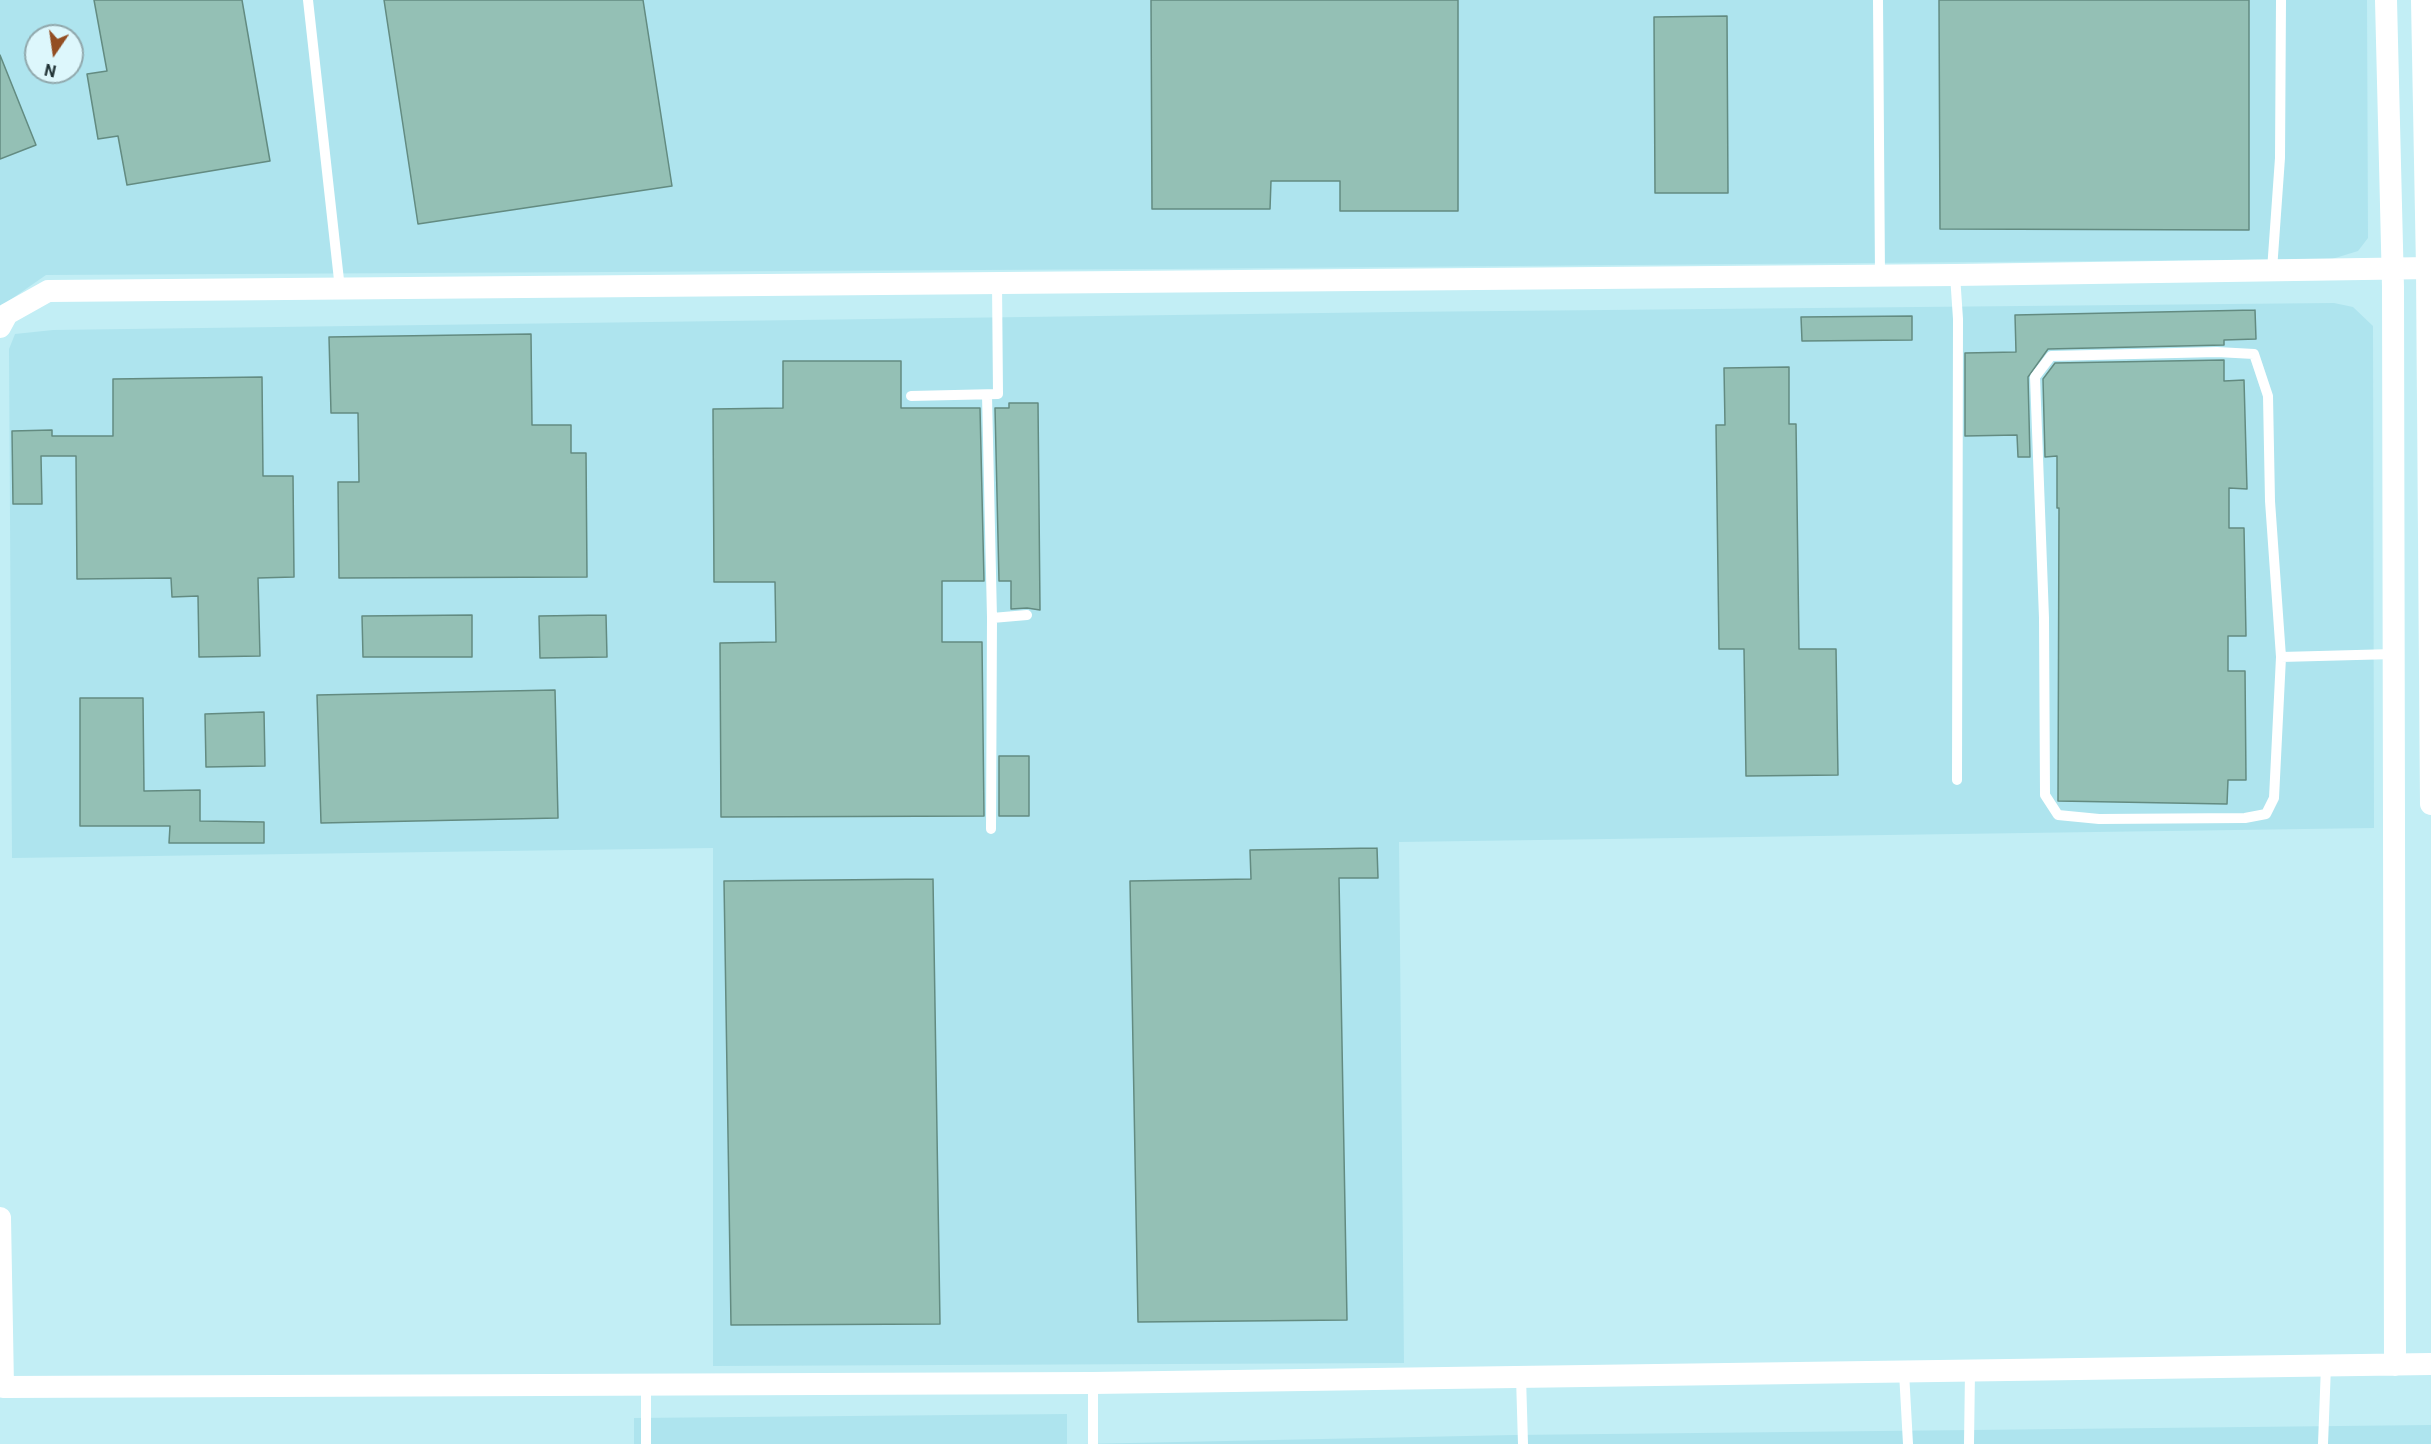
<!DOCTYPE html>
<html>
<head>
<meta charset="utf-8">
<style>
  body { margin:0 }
  #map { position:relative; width:2431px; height:1444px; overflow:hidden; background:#c2eef5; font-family:Roboto,sans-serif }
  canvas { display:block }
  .north { position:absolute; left:24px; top:24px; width:60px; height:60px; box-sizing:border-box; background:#ddf7fc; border:2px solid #91a8ac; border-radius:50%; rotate:193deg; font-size:16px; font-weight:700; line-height:24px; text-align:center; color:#203235 }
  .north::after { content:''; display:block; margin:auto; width:21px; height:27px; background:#934e23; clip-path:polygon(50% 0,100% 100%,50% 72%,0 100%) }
</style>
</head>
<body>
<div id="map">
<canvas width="2431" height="1444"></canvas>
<div class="north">N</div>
</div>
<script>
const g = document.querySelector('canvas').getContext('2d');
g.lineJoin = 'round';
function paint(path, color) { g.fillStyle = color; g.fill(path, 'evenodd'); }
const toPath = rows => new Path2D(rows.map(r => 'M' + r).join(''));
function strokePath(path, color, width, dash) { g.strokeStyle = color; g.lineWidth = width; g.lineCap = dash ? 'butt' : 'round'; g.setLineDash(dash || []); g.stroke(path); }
const built = toPath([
  [0,0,2367,0,2368,238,2358,251,2332,259,1165,269,46,275,0,307],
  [36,36,72,36,72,72,36,72],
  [2334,303,2353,307,2373,326,2374,828,1399,842,1404,1363,713,1366,713,848,12,858,9,349,15,334,53,330,1398,312],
  [1067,1414,1067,1444,634,1444,634,1418],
  [2431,1425,2431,1444,1082,1444,1514,1435]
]);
const building = toPath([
  [94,0,242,0,270,161,127,185,118,136,98,139,87,74,107,71,94,0],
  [384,0,643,0,672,186,418,224,384,0],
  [1151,0,1458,0,1458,211,1340,211,1340,181,1271,181,1270,209,1152,209,1151,0],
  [1939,0,2249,0,2249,230,1940,229,1939,0],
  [1727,16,1728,193,1655,193,1654,17,1727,16],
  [0,55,36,145,0,159,0,55],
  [2255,310,2256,339,2224,340,2224,345,2048,349,2028,377,2030,457,2018,457,2017,435,1965,436,1965,353,2016,352,2015,315,2255,310],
  [1912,316,1912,340,1802,341,1801,317,1912,316],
  [531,334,532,425,571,425,571,453,586,453,587,577,339,578,338,482,359,482,358,413,331,413,329,337,531,334],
  [2224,360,2224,381,2244,380,2247,489,2229,488,2229,528,2244,528,2246,636,2228,636,2228,671,2245,671,2246,780,2228,780,2227,804,2058,801,2059,508,2057,508,2057,456,2045,457,2043,379,2055,363,2224,360],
  [783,361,901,361,901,408,980,408,984,581,942,581,942,642,982,642,984,816,721,817,720,643,776,642,775,582,714,582,713,409,783,408,783,361],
  [1789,367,1789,424,1796,424,1799,649,1836,649,1838,775,1746,776,1744,649,1719,649,1716,425,1725,425,1724,368,1789,367],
  [262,377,263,476,293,476,294,577,258,578,260,656,199,657,198,596,172,597,171,578,77,579,76,456,41,456,42,504,13,504,12,431,52,430,52,436,113,436,113,379,262,377],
  [1009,403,1038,403,1040,610,1027,608,1011,609,1011,581,999,581,995,408,1009,408,1009,403],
  [472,615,472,657,363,657,362,616,472,615],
  [606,615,607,657,540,658,539,616,606,615],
  [555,690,558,818,321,823,317,695,555,690],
  [80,698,143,698,144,791,200,790,200,821,264,822,264,843,169,843,170,826,80,826,80,698],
  [264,712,265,766,206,767,205,714,264,712],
  [999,756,1029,756,1029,816,999,816,999,756],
  [1377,848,1378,878,1339,878,1347,1320,1138,1322,1130,881,1251,879,1250,850,1377,848],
  [933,879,940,1324,731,1325,724,881,933,879]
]);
const service = toPath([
  [308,0,340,289],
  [1878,0,1880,276],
  [2272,270,2280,158,2281,0],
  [1955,275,1958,319,1957,780],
  [2217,352,2254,354,2268,396,2270,501,2281,657,2274,798,2266,814,2245,818,2099,819,2058,815,2045,795,2044,618,2035,377,2051,356,2217,352],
  [987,395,992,618,991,829],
  [911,396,998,394,997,283],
  [992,618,1027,615],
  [2281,657,2394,654],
  [1904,1372,1908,1444],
  [1521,1377,1523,1444],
  [646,1384,646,1444],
  [1093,1444,1093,1383],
  [1969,1444,1970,1371],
  [2323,1444,2326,1366]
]);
const minor = toPath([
  [2386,0,2393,287,2395,1365],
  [2422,0,2427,268,2431,804],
  [0,327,7,314,48,291,1955,275,2431,268],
  [0,1218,3,1387,1093,1383,2431,1364]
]);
paint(built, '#aee4ee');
paint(building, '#94c0b5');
strokePath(building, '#638b81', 1.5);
strokePath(service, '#fff', 10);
strokePath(minor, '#fff', 22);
</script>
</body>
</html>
